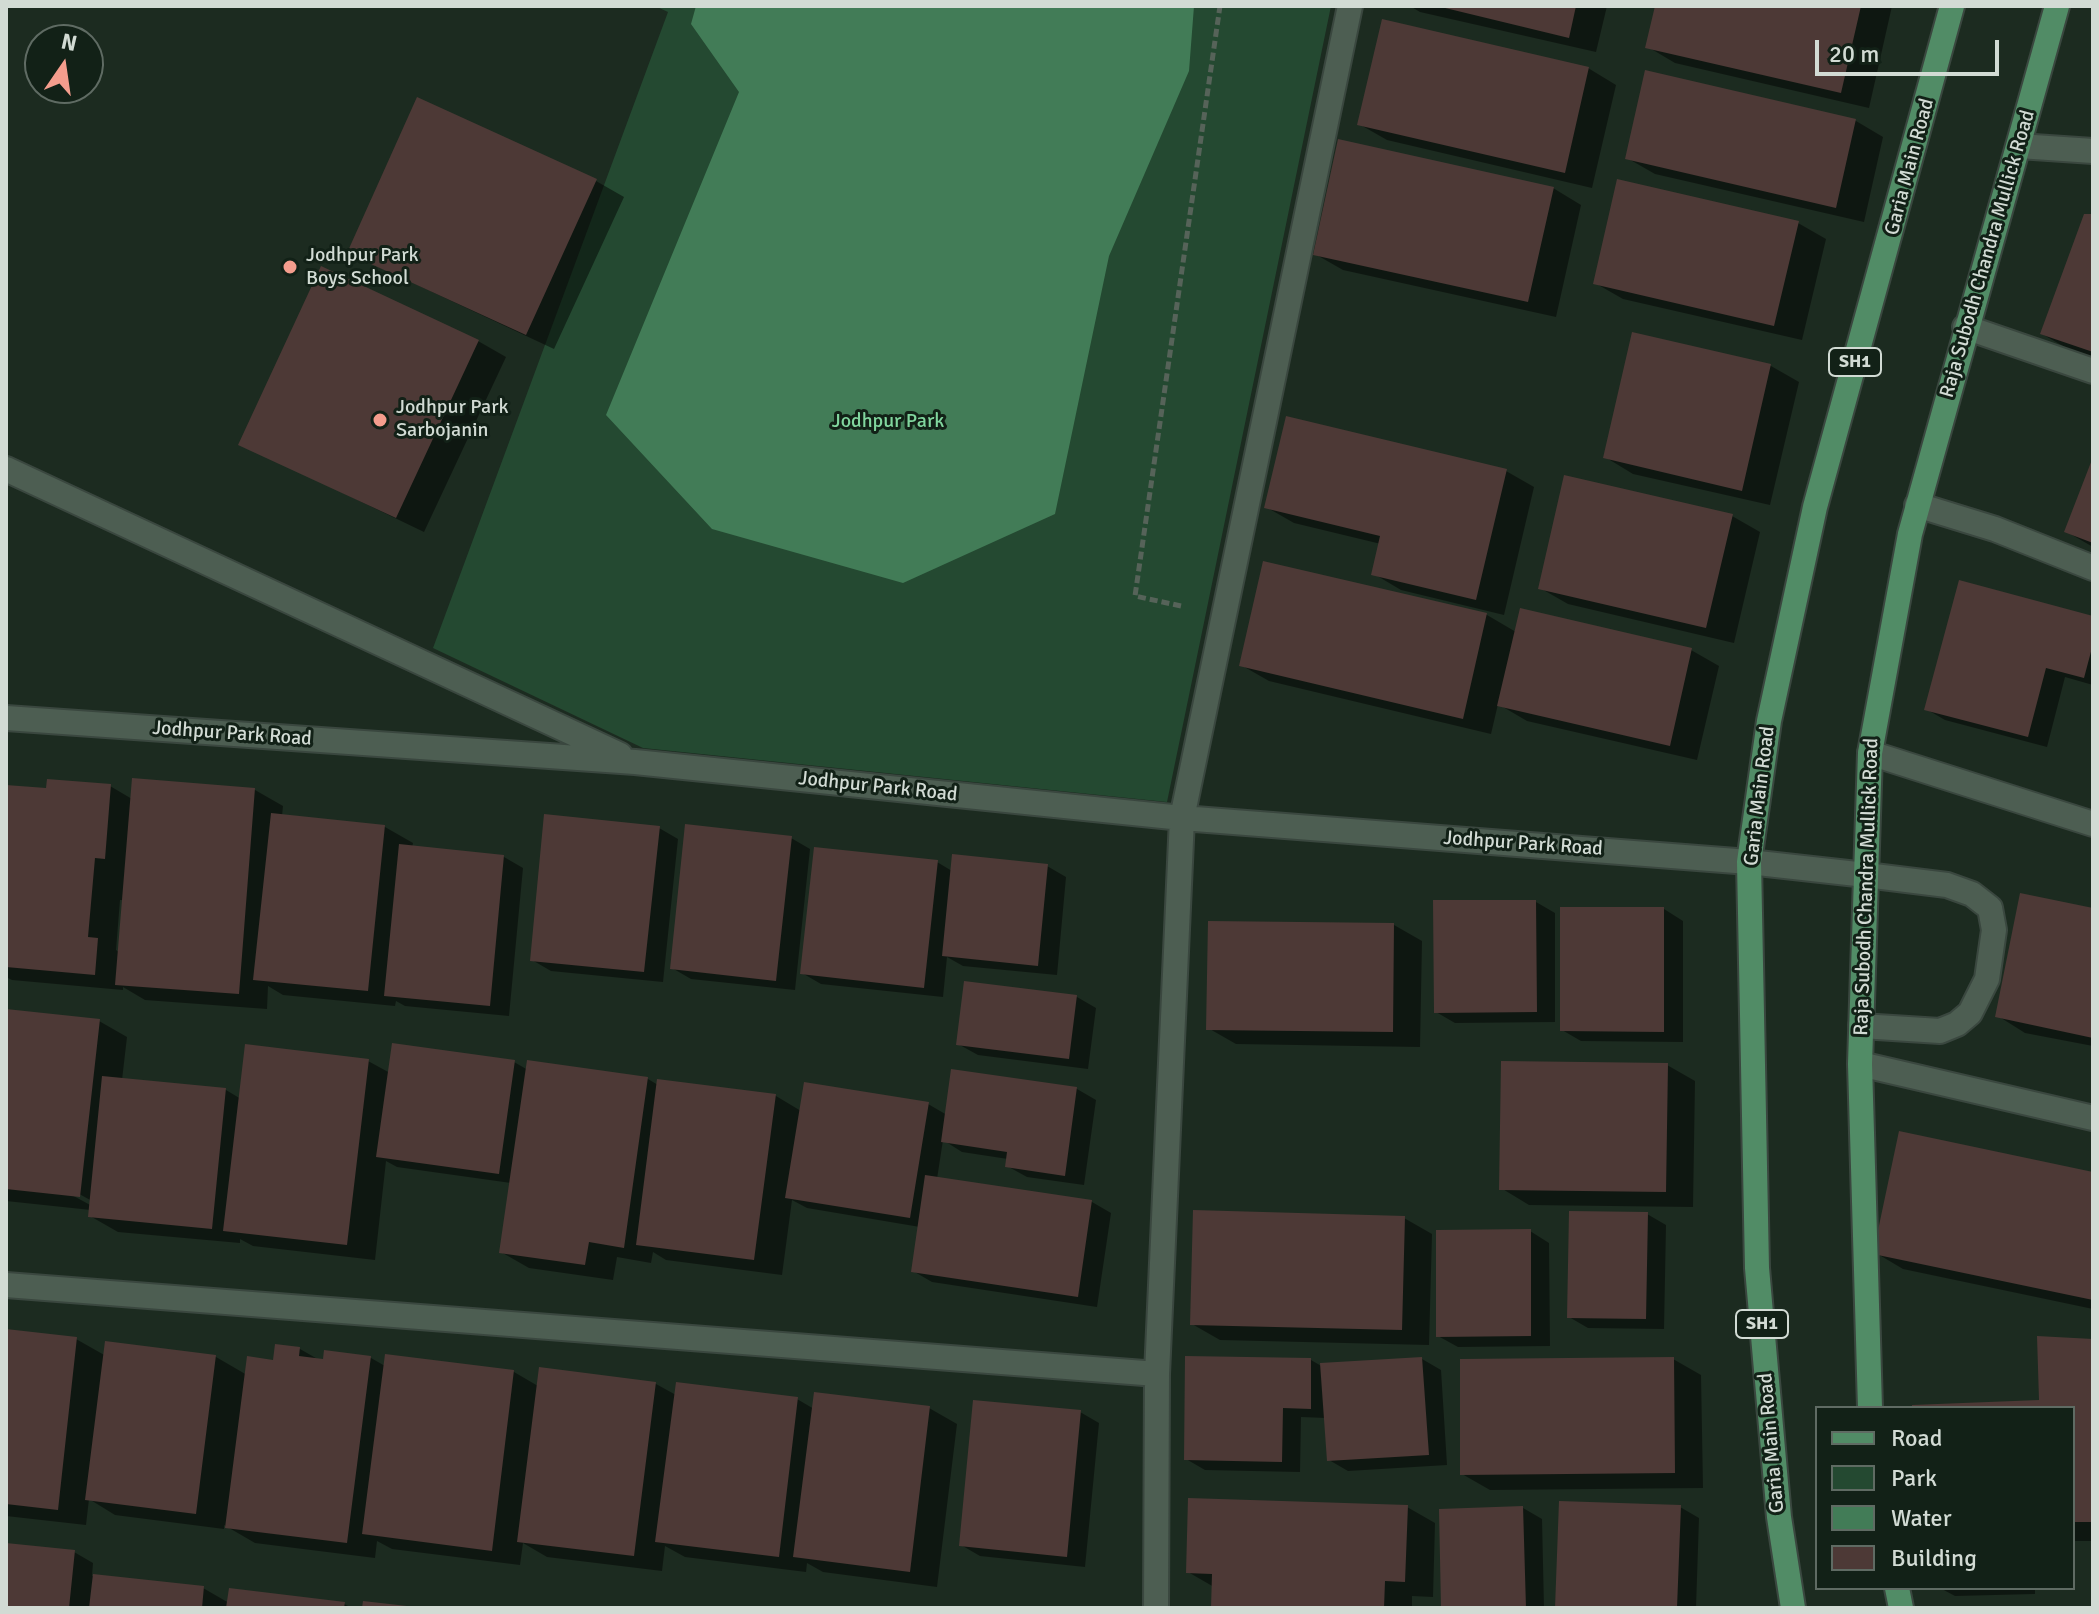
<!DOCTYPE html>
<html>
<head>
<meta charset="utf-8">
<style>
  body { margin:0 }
  #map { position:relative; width:2099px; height:1614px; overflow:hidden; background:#1c2b20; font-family:Signika,sans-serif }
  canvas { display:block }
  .frame { position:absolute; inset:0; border:8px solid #d2dbd4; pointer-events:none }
  .legend { position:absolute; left:1815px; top:1406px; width:260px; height:184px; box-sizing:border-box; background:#122117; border:2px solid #5f6b63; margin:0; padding:10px 14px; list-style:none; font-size:24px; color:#d2dbd4 }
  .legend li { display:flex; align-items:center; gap:16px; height:40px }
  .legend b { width:40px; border:2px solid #5f6b63 }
  .north { position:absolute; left:24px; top:24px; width:80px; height:80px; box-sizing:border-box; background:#122117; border:2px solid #5f6b63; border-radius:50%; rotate:13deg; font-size:22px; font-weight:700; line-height:32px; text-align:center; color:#d2dbd4 }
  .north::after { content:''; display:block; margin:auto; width:28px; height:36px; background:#f49d8d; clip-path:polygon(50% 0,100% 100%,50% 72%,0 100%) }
  .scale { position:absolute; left:1815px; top:40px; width:184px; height:36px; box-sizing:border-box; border:4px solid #d2dbd4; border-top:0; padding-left:10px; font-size:24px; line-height:28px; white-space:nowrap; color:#d2dbd4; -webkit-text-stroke:6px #122117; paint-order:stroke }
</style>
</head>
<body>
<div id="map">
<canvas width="2099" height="1614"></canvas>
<div class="frame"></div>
<ul class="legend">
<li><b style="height:10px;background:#518c66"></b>Road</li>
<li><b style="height:22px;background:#244931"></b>Park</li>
<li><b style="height:22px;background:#427c57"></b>Water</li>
<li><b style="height:22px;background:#4d3936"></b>Building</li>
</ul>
<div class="north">N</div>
<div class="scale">20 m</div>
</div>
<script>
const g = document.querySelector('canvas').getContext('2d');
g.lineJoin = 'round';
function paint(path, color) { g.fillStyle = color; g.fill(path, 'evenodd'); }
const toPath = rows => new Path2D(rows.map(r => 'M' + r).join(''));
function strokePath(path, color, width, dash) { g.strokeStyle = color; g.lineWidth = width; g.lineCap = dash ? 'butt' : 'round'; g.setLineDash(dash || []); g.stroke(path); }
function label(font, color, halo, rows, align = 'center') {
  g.font = font + ' Signika,sans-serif'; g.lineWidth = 6; g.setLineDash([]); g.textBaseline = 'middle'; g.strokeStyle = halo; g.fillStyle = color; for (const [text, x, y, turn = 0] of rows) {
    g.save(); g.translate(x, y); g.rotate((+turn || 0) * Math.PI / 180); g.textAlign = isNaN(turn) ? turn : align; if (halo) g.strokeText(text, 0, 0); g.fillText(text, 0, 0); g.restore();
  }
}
const green = toPath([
  [655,6,1331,6,1167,802,643,748,433,648,668,12]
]);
const water = toPath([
  [696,6,1194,6,1189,71,1109,256,1055,514,903,583,712,529,606,415,739,92,691,24]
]);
const shadow = toPath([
  [1410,6,1607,6,1596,52,1420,12],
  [1657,6,1892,6,1869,108,1675,63,1648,47],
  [1588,68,1616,85,1592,188,1387,140,1359,124],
  [1856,121,1883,137,1864,222,1655,174,1627,158],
  [596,181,624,197,554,349,349,253],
  [1553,188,1581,205,1556,317,1343,270,1315,254],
  [2093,216,2093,357,2070,350,2042,334],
  [1798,223,1826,239,1802,340,1623,299,1595,283],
  [1634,334,1771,366,1799,382,1770,505,1633,474,1605,457],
  [478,341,506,357,424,532,241,444],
  [2093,461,2093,547,2067,532],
  [1506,471,1534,487,1504,615,1401,590,1374,574,1381,544,1294,523,1266,507],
  [1732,516,1760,532,1734,643,1568,604,1540,588],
  [1265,563,1487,615,1516,632,1691,650,1719,666,1697,760,1527,721,1498,704,1491,734,1269,681,1241,665],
  [2093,619,2093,685,2065,677,2047,747,1945,720,1926,709],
  [134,781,255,790,283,806,282,816,385,827,413,843,412,848,504,857,523,868,509,1016,405,1006,396,1001,395,1006,283,995,268,986,267,1009,145,1000,123,987,123,990,12,980,6,977,6,787,47,790,110,786,132,799],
  [120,900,124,900,120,953,116,950],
  [659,828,678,839,663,982,551,971,532,960],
  [791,838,810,849,795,990,691,979,672,968],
  [937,862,952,871,1047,866,1066,877,1057,975,963,966,947,957,943,997,821,984,802,973],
  [1536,902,1555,913,1555,1022,1455,1023,1436,1012],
  [1664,909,1683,921,1683,1042,1581,1041,1562,1030],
  [2093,910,2093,1046,2025,1033,1998,1016],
  [1394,925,1422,941,1420,1047,1236,1044,1208,1028],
  [1077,997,1096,1008,1088,1069,978,1055,958,1044],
  [6,1011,99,1021,127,1037,122,1080,226,1090,241,1099,368,1061,390,1073,514,1062,528,1070,529,1062,648,1079,658,1085,776,1096,801,1111,928,1104,947,1115,952,1072,1077,1089,1096,1100,1084,1185,1027,1177,1007,1166,1008,1159,962,1152,943,1140,937,1179,1092,1202,1111,1213,1097,1307,932,1282,913,1271,920,1227,807,1208,792,1200,782,1275,666,1260,653,1252,651,1263,617,1257,613,1280,529,1268,501,1252,511,1183,397,1167,386,1161,375,1260,253,1246,240,1239,240,1243,118,1232,90,1216,91,1210,6,1201],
  [72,1190,92,1201,92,1206,70,1194],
  [1667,1065,1695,1081,1693,1207,1529,1205,1501,1188],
  [2093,1174,2093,1309,1903,1269,1876,1253],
  [1647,1214,1666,1225,1664,1329,1588,1328,1569,1317],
  [1404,1218,1432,1234,1429,1345,1220,1340,1192,1324],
  [1530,1231,1549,1243,1550,1346,1458,1347,1438,1336],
  [6,1331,76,1339,106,1356,216,1357,247,1375,300,1349,321,1361,371,1358,385,1366,514,1372,538,1386,656,1384,676,1395,797,1399,814,1409,929,1408,957,1424,937,1587,823,1572,807,1563,806,1572,685,1557,665,1546,662,1571,547,1557,523,1543,520,1565,392,1549,377,1541,375,1558,255,1543,224,1525,224,1529,115,1515,89,1499,86,1525,6,1516],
  [2093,1341,2093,1541,2073,1541,2073,1408,1914,1408,2041,1402],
  [1422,1359,1441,1370,1447,1465,1348,1471,1329,1460,1326,1418,1301,1417,1300,1472,1205,1470,1186,1459,1311,1360,1323,1367],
  [1673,1359,1701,1375,1703,1488,1490,1490,1462,1474],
  [1080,1412,1099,1423,1085,1567,980,1556,961,1545],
  [1407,1507,1435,1523,1433,1597,1412,1596,1412,1608,1213,1608,1214,1587,1188,1572],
  [1680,1507,1699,1518,1696,1608,1557,1608],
  [1523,1508,1542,1519,1544,1608,1443,1608],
  [6,1545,74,1552,93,1563,92,1576,203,1588,229,1603,344,1604,352,1608,6,1608],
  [1940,1588,2035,1588,2035,1594,1955,1596]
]);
const building = toPath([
  [1437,6,1576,6,1569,38],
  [1655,6,1861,6,1841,93,1645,48],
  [1382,19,1589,67,1565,173,1357,125],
  [1645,70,1856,119,1836,208,1625,159],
  [417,97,597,179,526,335,347,253],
  [1338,139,1554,187,1528,302,1313,255],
  [1617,179,1799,221,1774,326,1593,284],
  [2084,214,2093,214,2093,352,2040,334],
  [321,266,479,340,396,518,238,445],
  [1632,332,1771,364,1742,491,1603,458],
  [1286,416,1507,469,1476,600,1371,575,1380,536,1264,508],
  [2093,457,2093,543,2064,532],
  [1564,475,1733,514,1706,628,1538,589],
  [1263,561,1487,613,1463,719,1239,666],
  [1959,580,2093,616,2093,644,2084,678,2046,668,2028,737,1924,710],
  [1520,608,1692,648,1670,746,1497,706],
  [132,778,255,788,239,994,115,985],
  [47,779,111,784,105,859,95,858,88,937,98,938,95,975,6,967,6,785,46,788],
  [271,813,385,825,368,991,253,980],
  [544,814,660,826,644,972,530,961],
  [685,824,792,836,776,981,670,969],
  [399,844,504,855,490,1006,384,996],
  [814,847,938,860,924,988,800,974],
  [952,854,1048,864,1038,966,942,956],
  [2020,893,2093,908,2093,1038,1995,1017],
  [1433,900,1536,900,1537,1012,1434,1013],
  [1560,907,1664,907,1664,1032,1560,1031],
  [1208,921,1394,923,1393,1032,1206,1030],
  [964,981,1077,995,1069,1059,956,1045],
  [6,1009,100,1019,80,1197,6,1189],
  [392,1043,515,1060,499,1174,376,1157],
  [245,1044,369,1059,347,1245,223,1231],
  [527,1060,648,1077,624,1248,589,1242,585,1265,499,1253],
  [1501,1061,1668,1063,1666,1192,1499,1190],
  [951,1069,1077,1087,1065,1176,1005,1167,1007,1152,941,1142],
  [102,1076,226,1088,212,1229,88,1217],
  [657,1079,776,1094,754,1260,636,1245],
  [804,1082,929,1102,910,1218,785,1198],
  [1899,1131,2093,1172,2093,1300,1873,1254],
  [925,1175,1092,1200,1078,1297,911,1272],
  [1193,1210,1405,1216,1402,1330,1190,1325],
  [1569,1211,1648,1212,1646,1319,1567,1318],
  [1531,1229,1531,1336,1436,1337,1436,1230],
  [6,1329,77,1337,58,1510,6,1504],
  [2037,1336,2093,1339,2093,1522,2073,1522,2073,1408,1912,1408,1912,1405,2039,1400],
  [105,1341,216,1355,196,1514,85,1500],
  [275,1344,300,1347,299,1356,323,1359,324,1350,371,1356,347,1543,225,1528,247,1356,273,1360],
  [385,1354,514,1370,492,1551,362,1534],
  [1185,1356,1311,1358,1311,1409,1283,1408,1282,1462,1184,1460],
  [1422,1357,1429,1455,1327,1461,1320,1363],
  [1674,1357,1675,1473,1460,1475,1460,1359],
  [539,1367,656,1382,634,1556,517,1542],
  [676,1382,798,1397,779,1557,655,1542],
  [814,1392,930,1406,910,1572,793,1557],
  [973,1400,1081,1410,1067,1557,959,1546],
  [1188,1498,1408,1505,1405,1582,1385,1581,1384,1608,1211,1608,1212,1574,1186,1573],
  [1559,1501,1681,1505,1677,1608,1555,1608],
  [1523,1506,1526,1608,1441,1608,1439,1509],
  [6,1543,75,1550,69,1608,6,1608],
  [93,1574,204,1586,202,1608,89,1608],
  [229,1588,345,1602,344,1608,226,1608],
  [363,1601,407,1606,407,1608,362,1608]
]);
const path = toPath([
  [1181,606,1135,596,1220,6]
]);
const lane = toPath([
  [1861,1026,1940,1031,1957,1024,1970,1013,1987,979,1994,930,1990,908,1972,894,1947,885,1866,875]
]);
const street = toPath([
  [2019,146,2093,151],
  [1965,327,2093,371],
  [6,469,620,755],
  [1917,505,1995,529,2093,568],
  [6,718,635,762,1182,818,1749,862,1866,875],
  [1870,753,2093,824],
  [1860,1064,2093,1118],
  [6,1285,1157,1374],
  [1156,1608,1157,1374,1182,818,1350,6]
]);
const primary = toPath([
  [1870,1408,1860,1064,1870,753,1910,534,2057,6],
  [1897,1588,1901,1608],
  [1793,1608,1779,1517,1757,1268,1749,862,1769,721,1815,507,1952,6]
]);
const markers = [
  [290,267,8,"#f49d8d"],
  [380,420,8,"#f49d8d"]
];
const shields = [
  [1855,362,52],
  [1762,1324,52]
];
const shieldNames = [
  ["SH1",1855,362],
  ["SH1",1762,1324]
];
const streetNames = [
  ["Garia Main Road",1910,167,-75],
  ["Raja Subodh Chandra Mullick Road",1988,254,-74],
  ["Jodhpur Park Road",232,734,4],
  ["Jodhpur Park Road",878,787,6],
  ["Garia Main Road",1760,796,-83],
  ["Jodhpur Park Road",1523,844,4],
  ["Raja Subodh Chandra Mullick Road",1867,887,-88],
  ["Garia Main Road",1772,1443,-95]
];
const poiNames = [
  ["Jodhpur Park",306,256],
  ["Boys School",306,279],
  ["Jodhpur Park",396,408],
  ["Sarbojanin",396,431]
];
const parkNames = [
  ["Jodhpur Park",888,422]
];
paint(green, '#244931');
paint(water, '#427c57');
paint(shadow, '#0007');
paint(building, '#4d3936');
strokePath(lane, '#3a473f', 28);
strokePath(street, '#3a473f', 28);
strokePath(primary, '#3a473f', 28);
strokePath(path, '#566359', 5, [8, 4]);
strokePath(lane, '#4d5e52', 24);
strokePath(street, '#4d5e52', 24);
strokePath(primary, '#518c66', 24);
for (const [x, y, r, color] of markers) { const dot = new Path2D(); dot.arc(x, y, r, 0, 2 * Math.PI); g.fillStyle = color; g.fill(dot); strokePath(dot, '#122117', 3); }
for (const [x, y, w] of shields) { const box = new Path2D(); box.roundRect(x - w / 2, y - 14, w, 28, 6); g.fillStyle = '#122117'; g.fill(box); strokePath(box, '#d2dbd4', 2); }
label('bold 18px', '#d2dbd4', null, shieldNames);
label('20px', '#d2dbd4', '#122117', streetNames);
label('20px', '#d2dbd4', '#122117', poiNames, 'left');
label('20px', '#81d69e', '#122117', parkNames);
</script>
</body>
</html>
